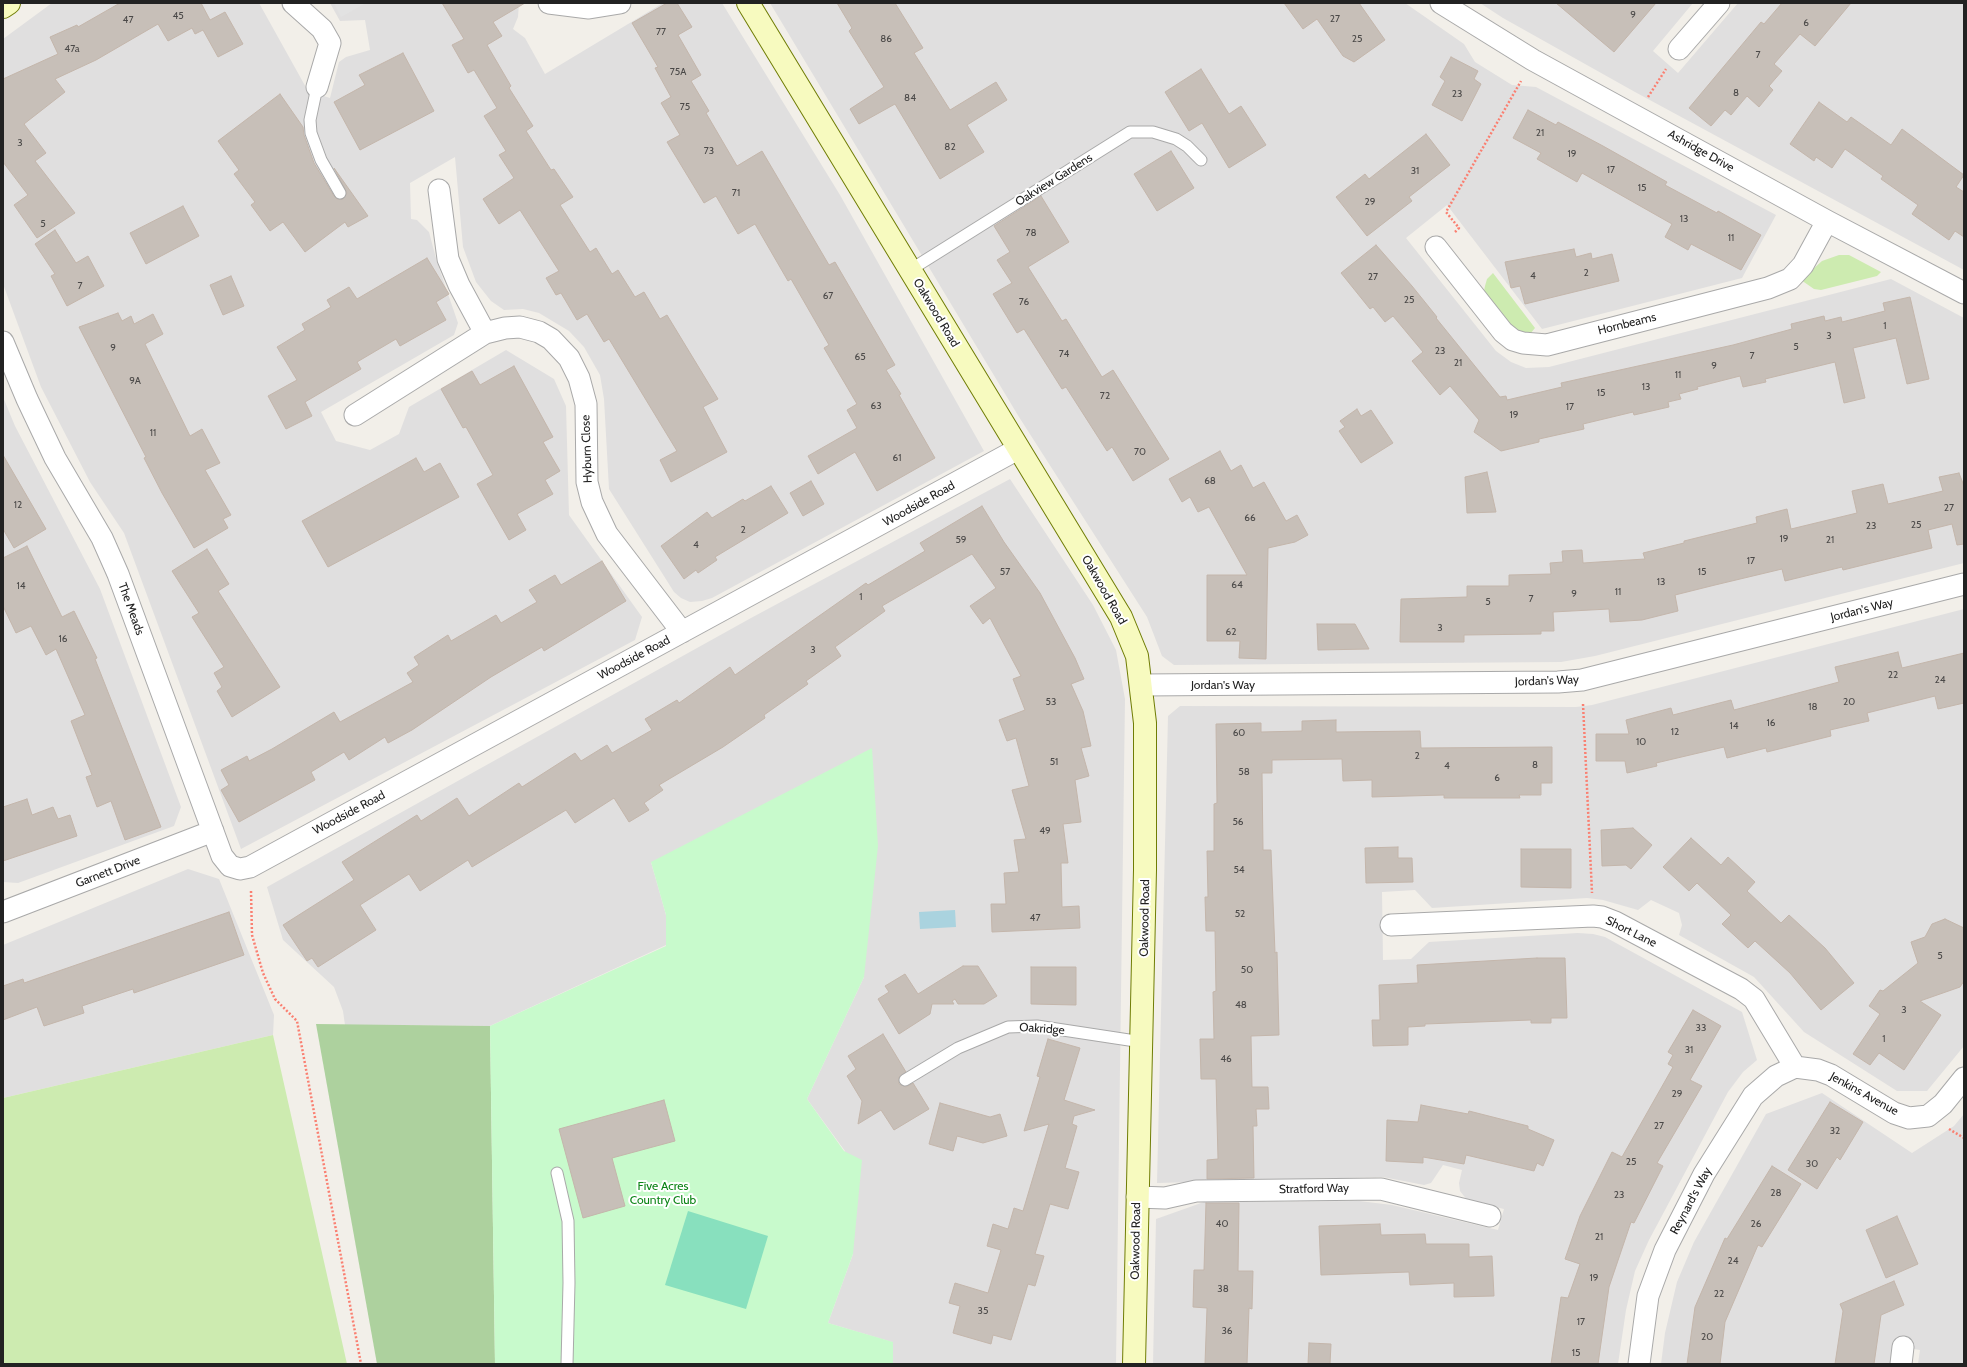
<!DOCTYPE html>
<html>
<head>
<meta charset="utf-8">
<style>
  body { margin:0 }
  #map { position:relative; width:1967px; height:1367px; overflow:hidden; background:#f2efe9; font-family:Cabin,sans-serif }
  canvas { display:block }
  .frame { position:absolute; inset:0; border:4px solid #222; pointer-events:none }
</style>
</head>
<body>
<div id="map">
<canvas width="1967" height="1367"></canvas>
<div class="frame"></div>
</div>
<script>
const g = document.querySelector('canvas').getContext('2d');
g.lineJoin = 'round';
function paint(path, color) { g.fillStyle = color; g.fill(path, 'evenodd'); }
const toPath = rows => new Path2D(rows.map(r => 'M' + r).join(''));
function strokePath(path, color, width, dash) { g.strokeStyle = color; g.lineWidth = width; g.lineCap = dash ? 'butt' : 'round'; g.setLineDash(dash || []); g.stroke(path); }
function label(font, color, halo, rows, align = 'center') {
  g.font = font + ' Cabin,sans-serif'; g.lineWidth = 4; g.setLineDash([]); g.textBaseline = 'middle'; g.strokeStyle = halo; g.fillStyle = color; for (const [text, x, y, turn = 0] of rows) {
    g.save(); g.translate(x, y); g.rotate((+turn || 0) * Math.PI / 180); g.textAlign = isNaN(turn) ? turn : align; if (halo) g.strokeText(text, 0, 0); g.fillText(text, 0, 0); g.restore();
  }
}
const residential = toPath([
  [52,3,259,3,308,91,330,98,339,62,346,57,370,50,365,20,340,21,330,3,519,3,518,17,513,29,525,38,545,74,663,3,722,3,840,195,984,451,712,598,702,601,690,602,681,598,674,592,609,489,604,399,600,375,584,347,569,331,539,313,523,309,504,310,491,301,476,282,463,247,455,157,410,183,411,219,417,220,429,232,437,262,458,323,454,335,321,412,336,441,370,450,399,434,409,407,506,350,554,379,566,406,569,515,642,617,635,640,241,849,124,533,90,482,41,387,3,284,3,39],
  [770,3,1405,3,1464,44,1475,62,1512,85,1536,87,1776,215,1742,278,1542,329,1447,205,1406,238,1496,351,1511,362,1526,368,1549,367,1891,279,1964,318,1964,563,1595,656,1561,662,1174,665,1162,656,1147,617,1019,417],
  [1480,3,1693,3,1653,51,1678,73,1738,3,1964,3,1964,270,1635,92,1503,18],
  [3,397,15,426,100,589,181,807,174,826,18,883,3,882],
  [1010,479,1093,605,1116,650,1125,699,1116,1364,893,1364,892,1342,828,1323,853,1254,845,1151,807,1099,864,977,651,862,666,915,666,945,490,1026,345,1025,343,1011,334,987,283,940,267,887,751,618],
  [1964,609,1964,1046,1927,1091,1897,1091,1804,1032,1754,977,1679,935,1682,925,1679,913,1651,900,1638,910,1603,900,1587,898,1432,908,1415,890,1382,892,1383,960,1411,959,1429,942,1578,933,1593,934,1605,937,1742,1012,1757,1060,1743,1072,1728,1092,1649,1240,1635,1271,1626,1310,1618,1364,1153,1364,1156,1219,1204,1202,1359,1201,1392,1205,1498,1230,1504,1209,1467,1200,1460,1191,1459,1183,1462,1170,1443,1165,1431,1183,1424,1185,1383,1177,1157,1183,1168,716,1180,706,1576,707,1592,705],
  [188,869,219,879,274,1015,273,1035,3,1098,3,945],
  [1822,1093,1912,1153,1954,1126,1964,1114,1964,1364,1918,1364,1920,1350,1896,1346,1891,1364,1661,1364,1665,1333,1677,1282,1694,1242,1766,1114]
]);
const grass = toPath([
  [1839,255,1849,255,1881,272,1877,276,1821,290,1814,289,1801,280,1822,261],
  [1493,273,1535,328,1530,334,1518,331,1511,325,1487,298,1484,291,1485,286,1487,279],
  [273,1035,347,1364,3,1364,3,1098]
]);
const forest = toPath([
  [316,1024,490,1026,495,1364,377,1364]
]);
const park = toPath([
  [872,748,878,846,864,977,807,1099,844,1151,862,1160,853,1254,828,1323,893,1342,893,1364,495,1364,490,1026,666,946,666,915,651,862]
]);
const pitch = toPath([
  [688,1211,768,1236,746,1309,665,1285]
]);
const parking = toPath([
  [334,3,366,3,341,17]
]);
const water = toPath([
  [955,910,956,927,920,929,919,912]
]);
const building = toPath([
  [120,3,201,3,210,20,225,12,243,44,218,57,203,30,195,34,192,28,168,41,158,24,96,60,55,79,65,92,24,124,46,153,35,161,75,213,37,238,14,205,28,195,3,162,3,79,58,54,50,37,77,25,78,27,120,3],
  [442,3,525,3,493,22,502,36,487,45,511,86,509,88,533,126,526,131,551,170,554,169,573,197,560,205,590,252,596,248,612,274,618,270,635,297,644,292,660,319,667,315,718,399,703,407,727,452,671,482,660,460,677,451,609,339,604,342,587,314,577,320,561,293,556,295,546,278,559,271,520,210,499,224,483,199,514,178,499,155,506,151,484,116,497,108,474,70,468,73,452,45,464,39,442,3],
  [667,3,677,3,692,27,678,35,701,75,691,81,709,111,706,113,737,166,762,151,829,265,835,262,895,365,886,370,901,394,899,395,935,458,877,491,855,452,818,474,808,456,857,428,847,410,857,404,824,348,829,345,791,279,788,281,755,224,738,234,716,196,704,203,667,142,680,135,661,103,671,97,655,68,658,67,632,23,667,3],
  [837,3,895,3,923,48,914,53,950,110,996,82,1007,100,967,125,984,152,940,179,895,104,859,124,850,109,884,87,849,31,852,28,837,3],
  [1284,3,1359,3,1385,40,1354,62,1343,56,1317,19,1303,29,1284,3],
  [1556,3,1656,3,1614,52,1556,3],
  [1782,3,1851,3,1815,46,1800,34,1774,64,1782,71,1769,86,1773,90,1759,107,1747,96,1731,115,1725,110,1711,126,1689,108,1761,22,1764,24,1782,3],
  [403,53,434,111,360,150,334,102,365,85,359,75,403,53],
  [1451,57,1478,71,1474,79,1481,84,1462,121,1432,105,1445,81,1440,77,1451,57],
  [1201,69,1229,114,1241,106,1266,145,1229,168,1202,123,1189,131,1165,92,1201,69],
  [280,94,303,127,304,135,314,163,334,196,337,199,343,199,347,193,334,168,368,216,348,227,345,222,305,252,283,222,270,231,251,205,255,202,234,174,239,170,218,141,280,94],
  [1819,102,1847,122,1851,117,1891,145,1902,129,1964,175,1956,187,1964,192,1964,237,1955,231,1949,240,1912,214,1918,205,1881,179,1883,176,1845,149,1832,168,1816,157,1814,161,1790,144,1819,102],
  [1528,110,1556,125,1558,122,1603,146,1667,182,1665,185,1717,213,1718,211,1761,235,1741,270,1691,244,1688,250,1665,237,1672,224,1582,173,1577,182,1537,159,1541,153,1513,138,1528,110],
  [1426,134,1450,165,1409,197,1412,201,1367,236,1336,197,1365,174,1369,179,1426,134],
  [1171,151,1194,188,1157,211,1134,174,1171,151],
  [1041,196,1069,242,1028,267,1062,321,1066,319,1102,377,1113,370,1169,459,1133,481,1112,447,1107,451,1066,387,1062,389,1024,329,1017,333,993,294,1012,283,997,260,1010,252,994,226,1041,196],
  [183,206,199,236,146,264,130,233,183,206],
  [55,230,76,263,88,256,104,286,67,306,51,276,55,274,35,244,55,230],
  [1376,245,1412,286,1437,317,1436,318,1500,397,1506,396,1507,400,1562,387,1561,383,1733,345,1792,329,1791,324,1824,316,1825,321,1841,317,1842,322,1885,311,1883,303,1910,297,1929,379,1907,384,1896,338,1853,348,1865,398,1844,403,1835,362,1765,379,1766,382,1743,387,1740,376,1697,387,1698,389,1679,394,1681,399,1668,402,1669,407,1634,415,1633,412,1583,424,1584,429,1539,439,1539,442,1501,451,1474,432,1479,420,1450,386,1440,395,1412,361,1423,352,1393,316,1385,322,1373,307,1370,309,1341,273,1376,245],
  [1574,249,1576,257,1591,253,1592,259,1612,254,1619,281,1525,304,1520,286,1511,288,1505,262,1574,249],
  [427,258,449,294,436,302,446,320,400,346,396,339,357,362,361,369,305,402,312,416,286,429,268,396,297,380,277,347,305,330,302,324,331,307,327,300,349,287,357,299,427,258],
  [231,276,244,306,223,315,210,285,231,276],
  [118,313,122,321,131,316,134,324,153,314,163,334,145,344,190,436,202,429,220,463,205,470,231,515,223,519,228,528,194,548,162,493,144,458,146,457,79,327,118,313],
  [514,366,553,437,543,442,560,471,545,480,553,494,517,514,526,530,509,540,477,484,493,475,466,427,463,428,441,389,472,371,480,385,514,366],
  [1357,409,1361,416,1371,410,1393,443,1361,463,1339,431,1345,427,1340,421,1357,409],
  [1220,451,1231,471,1241,465,1253,488,1264,482,1286,521,1297,515,1308,535,1295,542,1268,548,1266,659,1239,658,1240,641,1207,641,1207,575,1247,575,1209,507,1198,512,1190,497,1182,502,1169,479,1220,451],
  [3,455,46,529,14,548,3,529,3,455],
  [416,458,424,472,440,463,459,497,328,567,302,521,416,458],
  [1487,472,1496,512,1467,513,1465,477,1487,472],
  [1959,473,1964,486,1964,544,1957,545,1952,524,1928,530,1932,548,1843,570,1842,567,1785,581,1782,569,1715,585,1675,595,1678,611,1642,620,1610,622,1609,609,1553,612,1554,631,1541,631,1541,634,1464,635,1464,642,1400,642,1401,599,1467,597,1467,586,1509,586,1509,575,1551,574,1550,563,1563,562,1562,551,1582,550,1583,563,1645,559,1643,553,1684,543,1684,541,1757,523,1756,517,1787,509,1791,529,1857,513,1852,491,1883,484,1888,504,1943,491,1939,477,1959,473],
  [811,481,824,504,803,516,790,493,811,481],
  [771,486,788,513,715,557,717,560,698,573,696,570,684,579,661,546,707,512,712,518,743,499,745,501,771,486],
  [982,506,1004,542,1040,593,1075,658,1084,679,1071,684,1083,711,1091,746,1081,748,1089,776,1075,780,1081,822,1063,824,1068,863,1061,863,1062,907,1079,906,1080,928,992,932,991,904,1006,904,1004,873,1019,872,1014,840,1026,839,1012,790,1029,786,1016,738,1007,741,999,720,1025,710,1013,679,1021,676,990,618,983,624,970,606,996,588,972,554,882,606,885,611,835,647,841,656,806,681,808,684,764,715,765,718,723,747,659,785,663,790,644,803,649,810,629,822,614,798,575,823,566,810,472,867,468,860,420,891,409,874,360,905,376,930,318,967,312,958,307,961,283,925,354,880,342,862,417,815,421,821,457,798,469,816,519,783,522,787,575,753,581,761,607,745,612,753,652,730,645,719,677,700,679,703,730,667,735,675,866,583,868,585,925,551,920,543,982,506],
  [27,546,62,617,74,611,97,658,95,659,161,827,125,840,111,801,97,807,86,777,92,775,71,721,85,715,56,649,46,655,31,626,16,633,3,606,3,558,27,546],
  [207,549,229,584,218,591,280,687,232,717,217,691,222,687,214,673,224,667,192,617,199,613,172,571,207,549],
  [602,561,626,601,544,651,542,647,491,677,412,730,388,743,385,737,349,760,344,752,311,772,315,780,239,822,221,790,229,785,221,770,247,756,249,761,272,749,334,712,340,722,413,682,407,673,419,665,414,657,448,635,451,641,496,615,501,623,537,602,529,590,555,575,561,585,602,561],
  [1317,624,1355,624,1369,649,1318,650,1317,624],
  [1898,652,1902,668,1964,653,1964,703,1938,709,1935,696,1867,713,1869,721,1830,730,1831,736,1767,752,1766,748,1727,758,1724,747,1656,763,1657,766,1627,773,1625,761,1596,761,1596,734,1629,734,1626,720,1671,708,1673,715,1731,700,1734,710,1839,682,1835,667,1898,652],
  [1336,720,1336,732,1420,731,1421,748,1552,747,1552,783,1541,783,1541,795,1519,795,1520,798,1444,798,1444,795,1372,797,1372,780,1343,781,1342,759,1272,760,1272,773,1262,773,1263,850,1271,850,1275,953,1277,952,1279,1035,1251,1036,1252,1087,1268,1087,1269,1109,1256,1109,1257,1126,1253,1126,1254,1178,1207,1179,1207,1160,1218,1159,1216,1079,1201,1079,1200,1039,1214,1039,1213,992,1216,991,1215,931,1206,931,1205,897,1208,897,1207,851,1214,851,1214,804,1217,803,1216,724,1261,723,1261,732,1302,731,1302,721,1336,720],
  [27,799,32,815,53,807,58,819,70,815,77,836,3,861,3,807,27,799],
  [1633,828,1652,845,1631,869,1626,865,1602,866,1601,830,1633,828],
  [1691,838,1721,865,1728,857,1755,882,1747,891,1781,923,1789,915,1825,948,1854,983,1821,1010,1790,973,1755,941,1748,948,1722,924,1731,915,1697,883,1689,891,1663,867,1691,838],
  [1398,847,1398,858,1412,858,1413,882,1366,883,1365,848,1398,847],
  [1521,849,1571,849,1571,888,1521,887,1521,849],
  [229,912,244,955,134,993,133,989,82,1006,84,1013,44,1026,37,1007,3,1020,3,986,23,979,24,983,229,912],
  [1945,919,1964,928,1964,981,1960,987,1920,1001,1941,1015,1904,1070,1879,1053,1870,1065,1853,1054,1880,1014,1869,1006,1880,990,1883,991,1918,963,1911,942,1925,937,1932,924,1945,919],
  [1537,958,1565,958,1567,1018,1551,1018,1551,1023,1531,1023,1531,1020,1425,1024,1425,1026,1408,1027,1408,1045,1373,1046,1372,1020,1380,1020,1379,985,1418,983,1417,965,1537,958],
  [963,966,978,966,997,996,984,1004,958,1004,955,999,952,1001,954,1004,932,1004,930,1014,899,1034,878,999,889,992,885,986,905,974,918,994,963,966],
  [1031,967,1076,967,1076,1005,1031,1004,1031,967],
  [1693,1010,1721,1026,1690,1080,1702,1086,1657,1163,1663,1166,1634,1223,1631,1222,1609,1287,1598,1364,1551,1364,1561,1297,1568,1298,1580,1264,1565,1259,1580,1216,1612,1152,1622,1157,1673,1067,1668,1064,1673,1055,1668,1052,1693,1010],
  [883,1034,906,1072,899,1077,899,1084,906,1087,913,1083,929,1109,894,1130,881,1110,858,1124,862,1101,847,1076,856,1069,848,1056,883,1034],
  [1048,1039,1080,1048,1064,1100,1095,1110,1074,1116,1072,1124,1077,1126,1065,1168,1079,1172,1068,1209,1050,1204,1035,1254,1044,1256,1035,1286,1028,1284,1011,1340,993,1335,991,1344,953,1333,960,1306,949,1303,955,1283,988,1293,1001,1250,987,1246,993,1224,1008,1229,1014,1208,1023,1211,1049,1124,1024,1131,1040,1077,1037,1076,1048,1039],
  [664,1100,675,1141,612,1158,625,1206,583,1218,559,1129,664,1100],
  [1830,1102,1863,1122,1840,1160,1837,1157,1817,1189,1788,1170,1830,1102],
  [940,1103,990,1117,1000,1114,1007,1136,983,1143,957,1136,953,1151,929,1144,940,1103],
  [1421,1105,1468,1114,1469,1111,1528,1126,1528,1129,1554,1140,1543,1166,1537,1163,1534,1171,1466,1155,1464,1164,1423,1157,1423,1163,1386,1161,1387,1120,1418,1122,1421,1105],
  [1772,1166,1801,1184,1762,1247,1758,1245,1725,1322,1720,1364,1687,1364,1695,1307,1725,1238,1727,1239,1772,1166],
  [1206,1203,1239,1203,1238,1271,1253,1271,1252,1309,1249,1308,1247,1364,1205,1364,1207,1308,1193,1307,1194,1270,1204,1270,1206,1203],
  [1897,1216,1918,1264,1886,1278,1866,1230,1897,1216],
  [1380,1224,1381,1235,1425,1234,1426,1244,1469,1244,1469,1257,1492,1256,1494,1296,1454,1297,1454,1283,1410,1285,1409,1272,1321,1275,1319,1226,1380,1224],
  [1894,1281,1904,1305,1881,1315,1874,1364,1835,1364,1843,1311,1840,1304,1894,1281],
  [1309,1343,1331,1344,1330,1364,1308,1364,1309,1343]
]);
const path = toPath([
  [1648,97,1666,69],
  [1455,232,1459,228,1446,212,1521,81],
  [1583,704,1592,893],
  [251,891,252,935,263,973,275,999,297,1021,361,1364],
  [1949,1129,1964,1138]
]);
const lane = toPath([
  [317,87,310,120,311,133,321,160,340,193],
  [910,270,1130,132,1153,132,1176,139,1187,146,1201,160],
  [905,1080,958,1048,1008,1027,1037,1026,1142,1042],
  [557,1173,568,1221,569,1283,567,1364]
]);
const street = toPath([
  [293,3,322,29,330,43,317,87],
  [549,3,589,8,620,3],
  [1441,3,1533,60,1827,221,1964,293],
  [1679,49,1719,3],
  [439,190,448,259,459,285,485,333],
  [1436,247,1503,332,1513,340,1523,343,1547,345,1768,288,1790,279,1803,265,1827,221],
  [3,342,27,399,55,458,102,538,118,574,222,856,230,866,240,869,250,867,1018,449],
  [355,415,485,333,505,328,520,327,539,332,551,339,569,358,579,378,586,404,587,482,592,502,607,534,682,632],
  [1142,685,1558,682,1582,680,1964,584],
  [3,912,213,831],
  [1391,925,1593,916,1602,917,1615,922,1741,989,1754,999,1795,1067],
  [1795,1067,1818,1070,1831,1075,1894,1113,1909,1118,1928,1116,1943,1104,1964,1078],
  [1137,1197,1165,1198,1196,1191,1381,1189,1490,1216],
  [1639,1364,1648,1296,1665,1250,1704,1174,1753,1096,1776,1076,1795,1067],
  [1901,1364,1903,1347]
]);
const secondary = toPath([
  [748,3,1121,617,1137,656,1145,723,1145,870,1134,1364],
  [3,7,9,3]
]);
const numberNames = [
  ["9",1633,15],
  ["45",178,16],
  ["27",1335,19],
  ["47",128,20],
  ["6",1806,23],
  ["77",661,32],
  ["86",886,39],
  ["25",1357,39],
  ["47a",72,49],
  ["7",1758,55],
  ["75A",678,72],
  ["8",1736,93],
  ["23",1457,94],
  ["84",910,98],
  ["75",685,107],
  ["21",1540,133],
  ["3",20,143],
  ["82",950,147],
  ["73",709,151],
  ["19",1572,154],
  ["17",1611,170],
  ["31",1415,171],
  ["15",1642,188],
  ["71",736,193],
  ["29",1370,202],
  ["13",1684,219],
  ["5",43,224],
  ["78",1031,233],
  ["11",1731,238],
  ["2",1586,273],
  ["4",1533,276],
  ["27",1373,277],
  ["7",80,286],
  ["67",828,296],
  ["25",1409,300],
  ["76",1024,302],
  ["1",1885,326],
  ["3",1829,336],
  ["5",1796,347],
  ["9",113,348],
  ["23",1440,351],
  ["74",1064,354],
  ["7",1752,356],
  ["65",860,357],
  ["21",1458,363],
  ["9",1714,366],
  ["11",1678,375],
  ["9A",135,381],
  ["13",1646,387],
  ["15",1601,393],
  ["72",1105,396],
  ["63",876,406],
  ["17",1570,407],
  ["19",1514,415],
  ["11",153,433],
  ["70",1140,452],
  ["61",897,458],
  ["68",1210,481],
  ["12",18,505],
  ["27",1949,508],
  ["66",1250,518],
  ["25",1916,525],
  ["23",1871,526],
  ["2",743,530],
  ["19",1784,539],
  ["59",961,540],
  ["21",1830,540],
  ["4",696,545],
  ["17",1751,561],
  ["57",1005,572],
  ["15",1702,572],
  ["13",1661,582],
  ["64",1237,585],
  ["14",21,586],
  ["11",1618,592],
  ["9",1574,594],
  ["1",861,597],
  ["7",1531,599],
  ["5",1488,602],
  ["3",1440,628],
  ["62",1231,632],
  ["16",63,639],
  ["3",813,650],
  ["22",1893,675],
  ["24",1940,680],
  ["53",1051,702],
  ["20",1849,702],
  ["18",1813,707],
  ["16",1771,723],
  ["14",1734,726],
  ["12",1675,732],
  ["60",1239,733],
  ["10",1641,742],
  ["2",1417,756],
  ["51",1054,762],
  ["8",1535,765],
  ["4",1447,766],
  ["58",1244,772],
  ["6",1497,778],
  ["56",1238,822],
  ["49",1045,831],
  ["54",1239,870],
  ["52",1240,914],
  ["47",1035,918],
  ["5",1940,956],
  ["50",1247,970],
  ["48",1241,1005],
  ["3",1904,1010],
  ["33",1701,1028],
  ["1",1884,1039],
  ["31",1689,1050],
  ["46",1226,1059],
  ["29",1677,1094],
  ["27",1659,1126],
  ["32",1835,1131],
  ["25",1631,1162],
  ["30",1812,1164],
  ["28",1776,1193],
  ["23",1619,1195],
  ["40",1222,1224],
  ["26",1756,1224],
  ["21",1599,1237],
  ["24",1733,1261],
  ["19",1594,1278],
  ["38",1223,1289],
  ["22",1719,1294],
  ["35",983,1311],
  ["17",1581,1322],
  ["36",1227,1331],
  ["20",1707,1337],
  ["15",1576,1353]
];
const streetNames = [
  ["Ashridge Drive",1701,151,29],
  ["Oakview Gardens",1054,180,-32],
  ["Oakwood Road",936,313,59],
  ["Hornbeams",1627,324,-14],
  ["Hyburn Close",587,449,-92],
  ["Woodside Road",919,504,-29],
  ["Oakwood Road",1104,590,60],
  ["The Meads",131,609,70],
  ["Jordan's Way",1862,610,-14],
  ["Woodside Road",634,658,-28],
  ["Jordan's Way",1547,681,-2],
  ["Jordan's Way",1223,685],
  ["Woodside Road",349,813,-28],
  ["Garnett Drive",108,872,-21],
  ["Oakwood Road",1145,918,-89],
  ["Short Lane",1631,932,26],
  ["Oakridge",1042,1029,4],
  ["Jenkins Avenue",1864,1094,29],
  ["Stratford Way",1314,1189,-1],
  ["Reynard's Way",1691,1201,-62],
  ["Oakwood Road",1136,1241,-89]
];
const parkNames = [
  ["Five Acres",663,1186],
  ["Country Club",663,1200]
];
paint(residential, '#e0dfdf');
paint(grass, '#cdebb0');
paint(forest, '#add19e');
paint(park, '#c8facc');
paint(pitch, '#88e0be');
paint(parking, '#e2e2e2');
paint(water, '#aad3df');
paint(building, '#c7bfb8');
strokePath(building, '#c4b6ab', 1);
strokePath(lane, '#a9a9a9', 13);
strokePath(street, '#a9a9a9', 23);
strokePath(secondary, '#707d05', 24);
strokePath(path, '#fa8072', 2.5, [2, 2]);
strokePath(lane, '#fff', 11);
strokePath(street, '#fff', 21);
strokePath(secondary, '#f7fabf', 22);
label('10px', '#4b4948', null, numberNames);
label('12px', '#222', '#fff', streetNames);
label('12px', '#0c8416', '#fff', parkNames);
</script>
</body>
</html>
